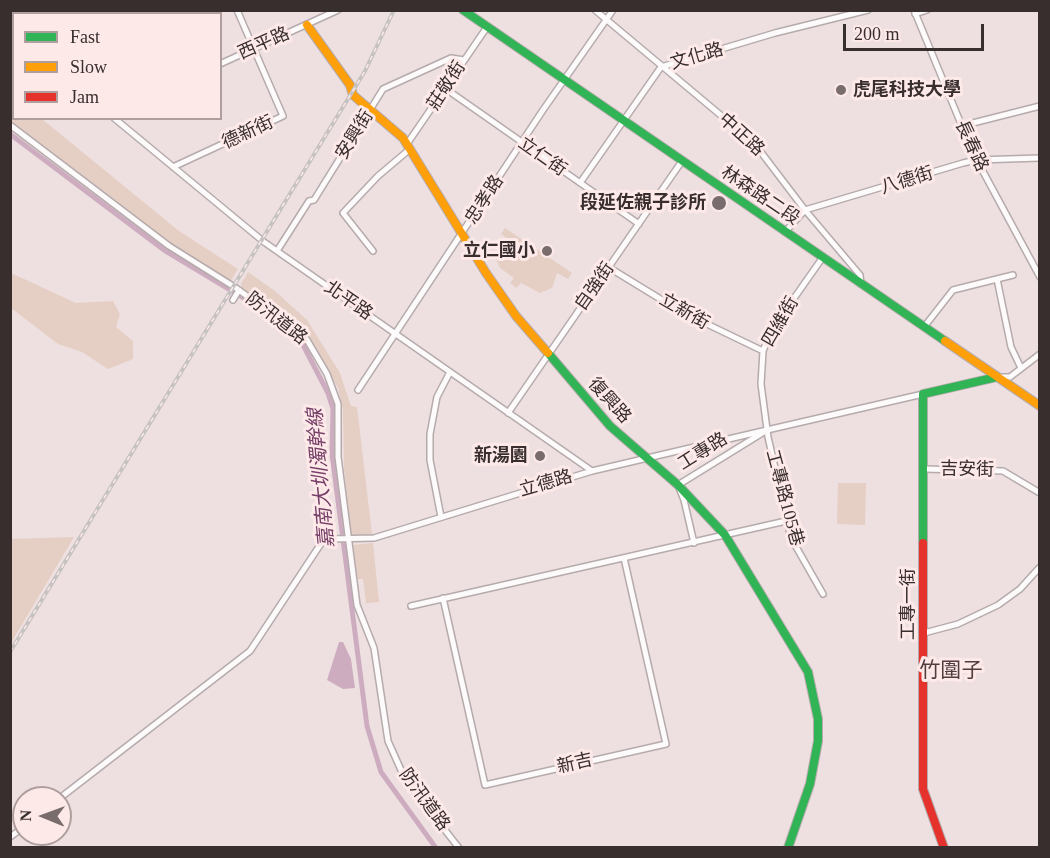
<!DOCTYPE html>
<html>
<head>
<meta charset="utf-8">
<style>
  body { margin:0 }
  #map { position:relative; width:1050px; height:858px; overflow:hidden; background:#eee0e1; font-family:"Times New Roman",serif }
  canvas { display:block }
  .frame { position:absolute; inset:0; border:12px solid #382e2e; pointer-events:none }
  .legend { position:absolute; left:12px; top:12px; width:210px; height:108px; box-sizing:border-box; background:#fee9e9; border:2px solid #af9e9e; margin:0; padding:8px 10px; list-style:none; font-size:18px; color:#382e2e }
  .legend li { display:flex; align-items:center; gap:12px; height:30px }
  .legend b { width:30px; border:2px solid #af9e9e }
  .north { position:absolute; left:12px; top:786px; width:60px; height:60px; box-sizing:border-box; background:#fee9e9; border:2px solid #af9e9e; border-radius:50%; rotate:271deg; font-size:16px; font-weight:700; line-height:24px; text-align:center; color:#382e2e }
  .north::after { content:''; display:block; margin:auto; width:21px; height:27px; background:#786c6d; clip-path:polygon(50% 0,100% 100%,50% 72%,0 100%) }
  .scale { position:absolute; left:843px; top:24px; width:141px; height:27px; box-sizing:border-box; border:3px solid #382e2e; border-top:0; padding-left:8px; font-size:18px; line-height:21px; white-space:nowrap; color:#382e2e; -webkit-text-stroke:4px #fee9e9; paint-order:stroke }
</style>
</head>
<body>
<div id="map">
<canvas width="1050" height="858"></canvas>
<div class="frame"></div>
<ul class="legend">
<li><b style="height:8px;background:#30b455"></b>Fast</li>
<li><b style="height:8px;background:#ff9f0a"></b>Slow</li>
<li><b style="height:8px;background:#e5322d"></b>Jam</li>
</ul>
<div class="north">N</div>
<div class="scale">200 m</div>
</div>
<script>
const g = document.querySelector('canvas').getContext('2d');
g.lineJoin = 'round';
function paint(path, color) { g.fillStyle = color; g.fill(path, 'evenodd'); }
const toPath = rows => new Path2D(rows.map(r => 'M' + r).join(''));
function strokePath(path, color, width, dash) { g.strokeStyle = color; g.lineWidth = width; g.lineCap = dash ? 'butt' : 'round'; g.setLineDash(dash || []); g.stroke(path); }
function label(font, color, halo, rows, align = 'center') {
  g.font = font + ' "Times New Roman","Noto Sans TC",serif'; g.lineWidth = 6; g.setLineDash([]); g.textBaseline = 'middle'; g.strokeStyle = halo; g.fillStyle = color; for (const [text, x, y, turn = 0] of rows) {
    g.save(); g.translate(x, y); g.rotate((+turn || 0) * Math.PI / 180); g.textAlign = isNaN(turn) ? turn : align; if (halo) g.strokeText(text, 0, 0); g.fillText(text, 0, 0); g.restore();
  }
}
const green = toPath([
  [10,92,13,95,14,118,42,119,179,231,238,269,230,282,154,233,11,121],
  [505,228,572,273,568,279,557,273,552,288,540,293,521,283,516,288,510,283,514,278,500,268,496,259,500,246,509,240,501,234],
  [248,272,275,291,307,320,340,373,351,406,357,407,372,534,351,537,344,469,343,410,338,388,317,350,304,333,242,288,241,284],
  [11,273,76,303,113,301,120,314,116,327,133,341,133,359,108,369,82,352,58,344,11,308],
  [838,483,866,483,865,525,837,524],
  [74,537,11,643,11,539],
  [373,543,379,602,360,604,366,603,363,579,357,579,353,545]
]);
const water = toPath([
  [339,642,343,642,351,659,355,688,343,689,327,680]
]);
const canal = toPath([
  [10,134,164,250,252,303,302,343,328,393,333,409,332,454,367,726,381,772,436,848]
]);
const street = toPath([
  [128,10,130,14],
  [183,10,184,14],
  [595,10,754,143,805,210,860,275,861,284],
  [914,10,973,153,1040,277],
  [153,14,159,10],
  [915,14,927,10],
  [10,34,14,37],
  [220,64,338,10],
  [446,89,639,224],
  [114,118,264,242,592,471],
  [10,125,169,246,236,288,307,340,327,374,338,404,338,457,357,605,374,648,388,741,405,779,459,848],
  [961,126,1040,106],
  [407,144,487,27],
  [173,167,283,116,237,10],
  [580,183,661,67,775,33,868,10],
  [785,232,805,210,963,163,976,160,1040,158],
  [277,251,309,201,314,200,383,89,451,58,464,60],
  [373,251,343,213,378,176,410,149],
  [608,267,680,311,763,351],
  [997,279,1011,347,1021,368],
  [233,300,239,290],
  [924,327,953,290,1013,275],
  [999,377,1010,377,1040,354],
  [358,390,543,110,613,10],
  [508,413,682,161],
  [924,469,1003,471,1040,493],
  [441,517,430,460,430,434,437,397,450,372],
  [694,543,684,500,678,485,767,430,923,394],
  [823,594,791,538,768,437,761,384,763,351,771,331,823,257],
  [443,598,485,785,666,744,624,558],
  [411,606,786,521],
  [924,633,958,624,998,605,1020,589,1040,567],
  [60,798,250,651,322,542,327,539,374,538,592,471,767,430],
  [10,837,24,827]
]);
const fast = toPath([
  [463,10,945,341],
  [548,353,610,426,678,485,725,535,808,672,818,719,818,741,810,784,788,848],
  [923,543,923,394,997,377]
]);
const slow = toPath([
  [307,25,350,85,353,95,403,138,486,273,516,316,548,353],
  [945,341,1040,406]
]);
const jam = toPath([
  [923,543,923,789,944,848]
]);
const rail = toPath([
  [10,652,365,71,394,10]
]);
const markers = [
  [841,90,6,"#786c6d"],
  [719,203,8,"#786c6d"],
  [547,251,6,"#786c6d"],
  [540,456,6,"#786c6d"]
];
const streetNames = [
  ["西平路",264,44,-24],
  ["文化路",697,57,-16],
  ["莊敬街",447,86,-57],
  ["德新街",248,133,-25],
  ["安興街",355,135,-58],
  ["中正路",741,135,42],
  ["長春路",971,146,65],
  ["立仁街",542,157,35],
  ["八德街",907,181,-17],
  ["林森路二段",760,196,34],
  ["忠孝路",485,200,-57],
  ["自強街",595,287,-55],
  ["北平路",348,301,35],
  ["立新街",684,312,30],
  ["防汛道路",276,319,38],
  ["四維街",781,322,-60],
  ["復興路",609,401,48],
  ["工專路",703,452,-32],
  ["吉安街",967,470,1],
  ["立德路",546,484,-16],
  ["工專路105巷",784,498,75],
  ["工專一街",909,604,-90],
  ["新吉",575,764,-13],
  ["防汛道路",424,800,54]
];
const poiNames = [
  ["虎尾科技大學",853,90,"left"],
  ["段延佐親子診所",706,203],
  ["立仁國小",535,251],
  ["新湯園",528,456]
];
const waterNames = [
  ["嘉南大圳濁幹線",322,478,-95]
];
const quarterNames = [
  ["竹圍子",951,671]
];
paint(green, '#e5cec4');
paint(water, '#ceacc0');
strokePath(canal, '#ceacc0', 5);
strokePath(street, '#b6abac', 8);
strokePath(fast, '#b6abac', 10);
strokePath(slow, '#b6abac', 10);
strokePath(jam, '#b6abac', 10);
strokePath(street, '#fcfafa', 5);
strokePath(fast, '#30b455', 8);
strokePath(slow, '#ff9f0a', 8);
strokePath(jam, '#e5322d', 8);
strokePath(rail, '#c6c2c2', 4);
strokePath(rail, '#fee9e9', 1.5, [4.5]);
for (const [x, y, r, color] of markers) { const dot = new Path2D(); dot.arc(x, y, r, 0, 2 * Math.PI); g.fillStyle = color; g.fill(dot); strokePath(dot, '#fee9e9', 2); }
label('18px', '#382e2e', '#fee9e9', streetNames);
label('bold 18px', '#382e2e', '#fee9e9', poiNames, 'right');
label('italic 20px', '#753e67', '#fee9e9', waterNames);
label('21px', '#513d3e', '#fee9e9', quarterNames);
</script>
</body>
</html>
